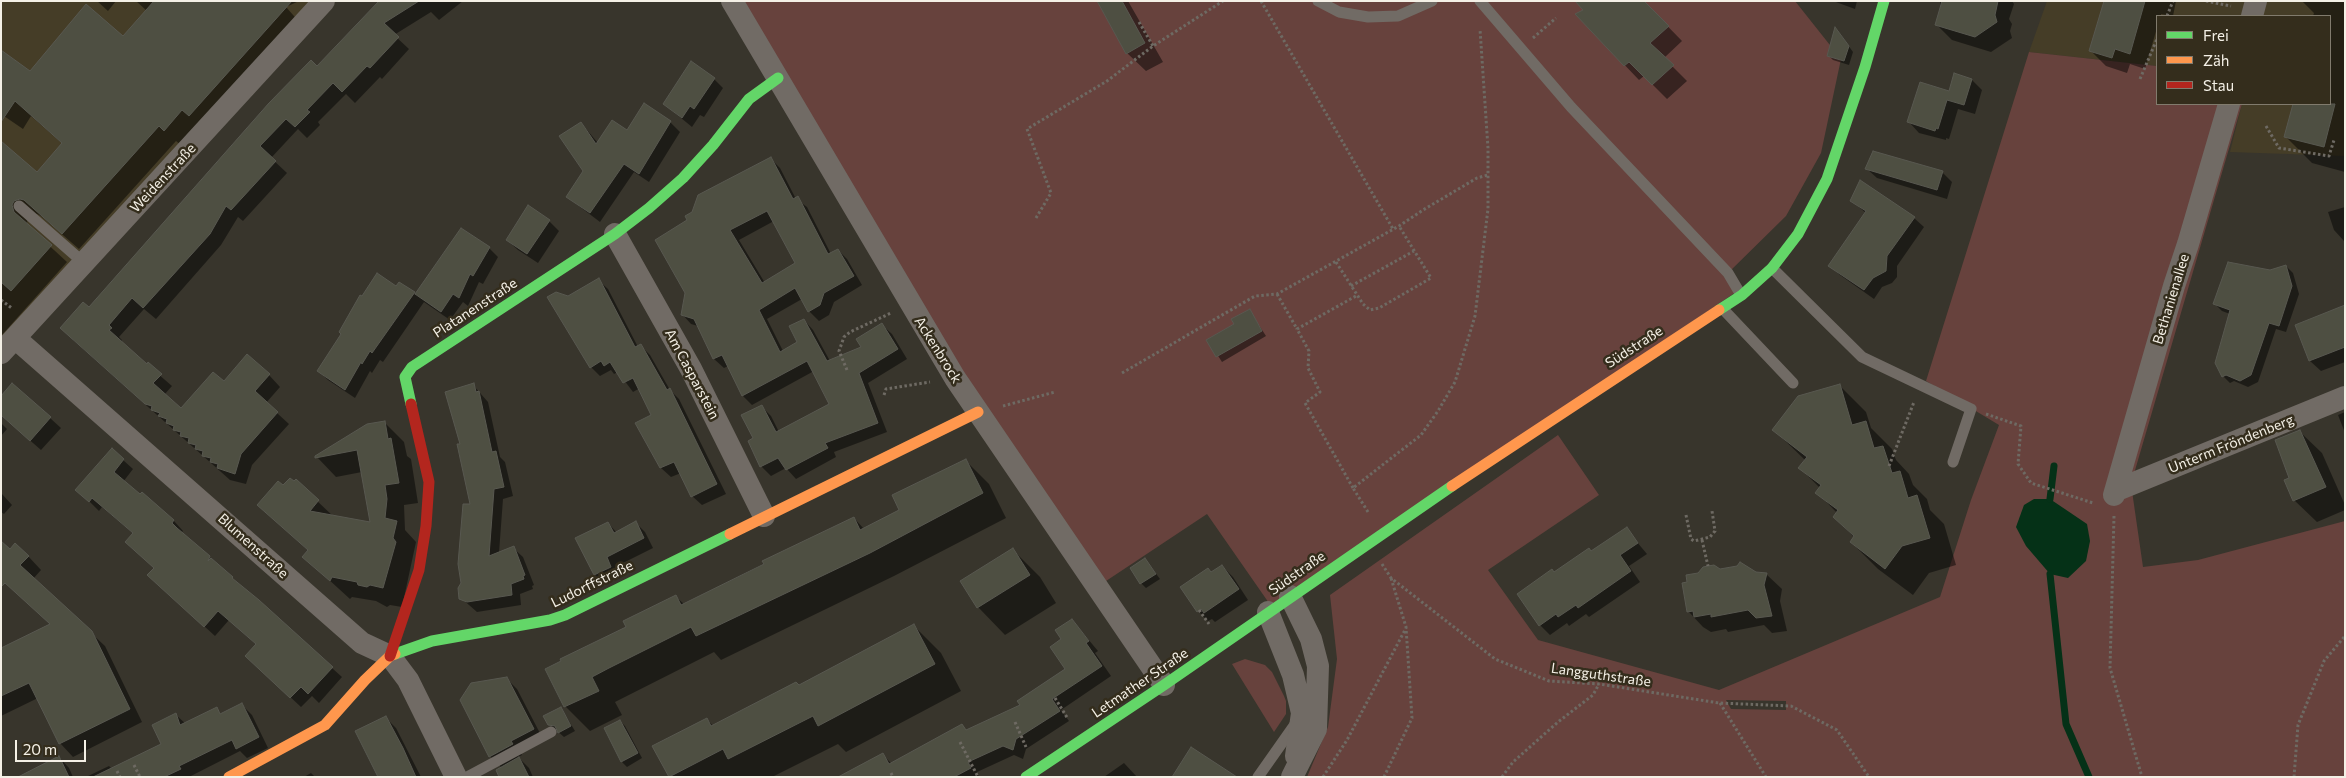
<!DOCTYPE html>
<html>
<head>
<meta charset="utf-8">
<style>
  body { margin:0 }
  #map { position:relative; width:2346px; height:778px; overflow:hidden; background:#38352c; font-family:Commissioner,sans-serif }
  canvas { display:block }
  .frame { position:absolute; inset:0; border:2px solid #f4f0e6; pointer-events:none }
  .legend { position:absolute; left:2156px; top:15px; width:175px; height:90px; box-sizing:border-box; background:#342d1c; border:1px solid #817b6d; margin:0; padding:6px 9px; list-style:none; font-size:15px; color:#f4f0e6 }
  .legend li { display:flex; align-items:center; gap:10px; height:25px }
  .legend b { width:25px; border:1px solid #817b6d }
  .scale { position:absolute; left:15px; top:740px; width:71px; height:22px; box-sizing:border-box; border:2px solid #f4f0e6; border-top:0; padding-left:6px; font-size:15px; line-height:18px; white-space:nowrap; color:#f4f0e6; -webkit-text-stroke:4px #342d1c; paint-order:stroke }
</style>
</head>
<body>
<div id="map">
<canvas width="2346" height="778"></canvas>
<div class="frame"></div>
<ul class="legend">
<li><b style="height:6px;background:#63d668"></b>Frei</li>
<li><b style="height:6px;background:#ff974d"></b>Zäh</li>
<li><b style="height:6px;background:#b3261e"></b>Stau</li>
</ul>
<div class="scale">20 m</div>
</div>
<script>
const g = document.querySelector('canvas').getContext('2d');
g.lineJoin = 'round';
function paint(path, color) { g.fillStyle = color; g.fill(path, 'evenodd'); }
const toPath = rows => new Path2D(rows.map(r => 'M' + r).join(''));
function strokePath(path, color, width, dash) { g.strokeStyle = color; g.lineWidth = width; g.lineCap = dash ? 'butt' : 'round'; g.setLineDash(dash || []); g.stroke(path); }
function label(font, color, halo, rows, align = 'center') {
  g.font = font + ' Commissioner,sans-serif'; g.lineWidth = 5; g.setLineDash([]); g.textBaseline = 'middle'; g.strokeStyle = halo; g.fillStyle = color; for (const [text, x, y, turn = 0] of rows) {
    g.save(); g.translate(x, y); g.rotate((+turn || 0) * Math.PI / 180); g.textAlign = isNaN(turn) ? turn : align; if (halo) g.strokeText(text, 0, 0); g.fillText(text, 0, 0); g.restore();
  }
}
const built = toPath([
  [1,1,324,1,1,354],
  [2047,1,2345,1,2345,156,2230,152,2242,104,2330,104,2330,16,2157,16,2157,66,2029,52]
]);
const green = toPath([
  [739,1,1795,1,1841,59,1821,153,1786,216,1728,273,1736,292,1271,606,1207,514,1100,585,1018,463],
  [2029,52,2157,66,2157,104,2242,104,2131,484,2143,567,2198,560,2345,521,2345,777,1307,777,1328,727,1337,659,1330,595,1558,435,1599,495,1488,570,1538,640,1719,690,1940,597,1971,500,1999,425,1926,381],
  [1726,700,1786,701,1786,710,1731,709],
  [1245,659,1265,665,1272,672,1284,696,1286,701,1286,714,1274,732,1232,664]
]);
const water = toPath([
  [2034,499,2050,499,2087,524,2090,541,2086,561,2068,578,2050,574,2026,546,2016,527,2024,505]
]);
const shadow = toPath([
  [97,1,116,1,108,11],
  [136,1,299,1,286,7,301,24,181,145,176,141,79,249,41,216,37,214,29,216,27,222,28,226,67,262,1,336,1,143,37,174,63,144,31,116,23,129,1,114,30,72,123,38,147,11],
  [382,1,463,1,439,20,431,12,394,35,409,49,382,79,380,77,355,103,346,94,318,122,320,125,307,138,298,129,271,158,287,173,243,221,238,217,221,245,156,319,144,309,119,337,122,340,121,342,172,386,164,395,181,410,224,383,269,375,280,387,266,403,289,424,252,465,246,484,230,480,73,340,89,308],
  [1098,1,1128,1,1163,62,1146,71,1127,53],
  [1643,1,1682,41,1664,58,1687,81,1667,99,1644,76,1639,80,1577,15,1586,10],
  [1833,1,1857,1,1855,9],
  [1940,1,2012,1,2014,4,2009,19,2012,24,2010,31,2012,38,1991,52,1952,40,1937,25,1941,10],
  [2105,1,2176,1,2173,16,2161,14,2161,16,2157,16,2157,28,2145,69,2130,64,2127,73,2106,66,2091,51],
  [2302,1,2345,1,2345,172,2312,163,2285,136,2294,104,2330,104,2330,16,2313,16,2314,13],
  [1840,34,1853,52,1849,65,1833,60,1828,55],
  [714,79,723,88,704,117,700,115,692,127,664,104],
  [1972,80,1982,90,1975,114,1958,109,1949,139,1946,138,1946,140,1919,133,1909,122],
  [644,105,670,122,680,132,649,182,634,172,600,222,567,197,584,171,581,123,598,143,628,132],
  [770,158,780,168,796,199,807,207,831,254,838,250,847,259,862,285,834,302,829,315,819,321,809,311,802,299,767,319,783,351,799,342,804,320,813,330,830,361,863,347,882,325,892,334,907,359,868,383,887,432,834,452,836,457,796,479,786,468,771,476,761,466,755,439,761,406,771,416,779,432,831,405,814,371,752,405,743,396,728,366,724,368,714,359,698,326,691,324,682,314,686,293,689,220],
  [774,221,797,264,765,283,739,240],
  [1867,169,1942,172,1952,182,1947,199,1877,178],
  [1852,201,1914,218,1924,227,1897,266,1897,277,1892,283,1882,287,1874,299,1840,275,1830,266,1866,213],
  [2345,207,2345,241,2344,241,2334,230,2328,212],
  [549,221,559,231,538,263,518,250,507,240],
  [462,230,489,248,498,257,483,284,479,282,468,306,463,302,450,320,424,302,383,362,380,360,372,373,370,371,355,398,328,380,318,370,397,287,416,295],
  [2286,266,2293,273,2299,294,2286,332,2276,329,2258,382,2248,387,2234,381,2230,383,2223,376,2230,314,2222,311,2215,304,2270,271],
  [598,280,608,289,638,347,641,346,650,355,670,390,679,399,726,494,702,505,692,496,681,473,671,477,661,468,637,424,653,415,640,388,633,392,618,372,614,374,611,370,600,376,591,367,568,297],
  [1249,310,1266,336,1222,362,1208,340,1235,324],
  [2345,319,2345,362,2321,371,2310,361],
  [473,385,488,402,500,457,505,462,513,496,503,499,499,553,513,548,523,557,534,585,532,586,533,589,520,594,521,605,477,612,461,598,472,505,461,445],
  [1839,385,1866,412,1871,428,1892,449,1896,460,1909,474,1913,485,1927,499,1930,510,1944,524,1956,565,1929,573,1913,595,1878,569,1851,542,1855,538,1834,517,1837,513,1817,492,1820,488,1800,468,1805,460,1774,430],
  [2345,412,2345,433,2338,415],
  [1,415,50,418,61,428,41,450],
  [1,423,7,429,1,436],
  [385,423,404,442,407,456,411,459,418,503,404,505,405,530,416,542,402,607,390,605,387,607,376,601,352,597,350,599,304,557,309,551,259,505,296,481,334,517,371,524,362,472,336,477,316,456],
  [2299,431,2322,453,2345,505,2345,510,2317,522,2294,500,2291,478],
  [123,460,133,469,123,482,140,496,142,494,174,521,183,531,181,533,342,677,319,703,312,696,301,707,257,666,257,645,229,620,215,636,159,585,155,568,134,534,102,507,99,511,87,499],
  [965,460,989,484,1006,518,894,576,721,660,714,652,615,702,622,715,590,731,565,706,546,669,628,627,676,597,684,604,854,518,864,529,901,510],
  [2,494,12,505,4,514,1,512],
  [608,523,617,533,636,523,645,532,653,548,615,567,620,576,604,584,595,575],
  [1626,529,1647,554,1629,566,1640,582,1589,617,1586,614,1569,626,1567,623,1550,635,1540,625,1554,574,1592,552],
  [10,550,28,556,41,570,33,579,105,646,142,722,73,757,60,743,38,698,1,716,1,649,52,625],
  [1013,550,1040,577,1056,603,1005,635,978,607],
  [1145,559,1160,579,1146,588,1141,583],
  [1222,566,1233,577,1248,600,1215,622,1212,619,1208,621,1198,611,1212,573],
  [1720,571,1766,574,1782,589,1780,601,1787,631,1772,633,1764,625,1728,632,1726,629,1711,632,1703,627,1688,611],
  [1072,620,1098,651,1095,653,1111,676,1061,710,1069,721,1026,749,1023,759,1014,755,977,772,979,777,858,777,882,754,892,764,1022,706,1066,669,1062,639],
  [914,626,941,653,961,691,846,752,838,744,772,777,670,777,654,746,707,719,713,726,799,686],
  [506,678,517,689,543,739,520,752,522,755,518,757,529,768,533,777,501,777,502,768,490,756],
  [242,705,252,715,268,748,247,758,240,751,189,777,86,777,109,766,112,769,163,745,176,715,186,724,216,709,222,715],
  [561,708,575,731,564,737,549,724],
  [385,717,396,728,421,777,379,777],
  [620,721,625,726,642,758,627,767,622,762,605,729],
  [59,757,69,768,73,777,20,777],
  [1124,763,1137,777,1104,777],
  [311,773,315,777,304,777]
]);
const stream = toPath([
  [2050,499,2054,466],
  [2050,574,2066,724,2089,777]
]);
const building = toPath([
  [154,1,292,1,189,116,182,110,164,131,159,126,62,234,24,200,20,199,14,201,12,205,14,212,52,245,11,291,1,282,1,141,37,172,62,143,15,101,1,122,1,50,30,71,86,4,123,36,154,1],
  [379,1,419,1,384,23,399,37,370,68,367,66,342,92,333,83,307,110,310,112,295,127,286,119,260,146,276,161,231,210,226,206,210,234,143,308,132,298,109,325,112,328,109,330,147,364,148,362,162,374,153,383,181,408,213,372,224,381,247,354,270,374,255,391,278,412,241,454,235,474,217,468,218,464,210,462,211,458,202,456,203,451,195,449,196,445,188,443,189,438,180,436,181,432,173,430,174,426,166,423,167,419,158,416,160,413,151,410,152,406,145,404,60,328,83,302,89,307,269,103,311,60,317,66,379,1],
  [1097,1,1122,1,1145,43,1126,54,1097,1],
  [1575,1,1644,1,1669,26,1650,43,1674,65,1652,85,1629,62,1624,66,1575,14,1583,10,1575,1],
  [1942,1,1998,1,1995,15,1997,22,1975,37,1935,25,1942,1],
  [2104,1,2145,1,2130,54,2115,49,2112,58,2089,51,2104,1],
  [1835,27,1849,46,1844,61,1827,56,1835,27],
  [691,61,715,78,694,109,690,106,682,118,663,104,691,61],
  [1954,73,1972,79,1964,105,1947,100,1938,129,1936,128,1935,131,1907,122,1920,82,1949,91,1954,73],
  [644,103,671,121,639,174,624,164,590,213,566,197,583,171,559,136,581,122,596,144,612,120,627,130,644,103],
  [2293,104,2335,104,2324,147,2284,137,2293,104],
  [1873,151,1943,171,1937,190,1865,169,1873,151],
  [771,157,793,199,798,196,828,254,838,249,854,276,824,293,820,305,808,312,795,288,759,310,780,352,797,342,789,326,804,319,827,361,861,347,856,339,882,323,898,349,859,373,878,423,825,443,828,448,786,470,778,458,760,467,748,441,753,438,741,415,762,405,776,432,829,404,807,361,742,396,722,355,713,359,694,319,681,315,685,293,655,240,687,220,685,216,692,212,698,195,771,157],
  [767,211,795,263,762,283,730,230,767,211],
  [1860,180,1915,217,1887,256,1886,271,1873,278,1864,290,1828,266,1866,211,1850,201,1860,180],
  [528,205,550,220,527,254,506,240,528,205],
  [461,228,490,247,473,276,470,274,459,298,453,294,441,312,415,294,461,228],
  [2228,262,2270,270,2286,265,2292,286,2279,326,2269,323,2251,375,2240,381,2226,375,2222,377,2215,363,2230,310,2213,304,2228,262],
  [377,273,396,286,399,282,415,292,372,353,370,351,362,364,361,362,345,390,317,371,341,334,339,332,360,295,362,296,377,273],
  [599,278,635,347,641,344,667,390,670,388,717,484,691,497,674,462,660,468,635,423,651,415,633,378,623,383,610,362,604,366,601,361,590,368,547,297,556,292,568,296,599,278],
  [2345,305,2345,347,2309,361,2295,325,2345,305],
  [1250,309,1262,331,1216,357,1206,340,1234,324,1231,319,1250,309],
  [12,383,51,417,30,441,1,415,1,396,12,383],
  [474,383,476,392,479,391,492,452,496,451,504,487,494,489,489,556,514,546,525,575,523,576,524,579,511,584,512,595,467,602,459,599,458,588,461,583,458,564,463,504,470,504,457,444,460,444,445,392,474,383],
  [1840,384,1852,425,1866,421,1874,448,1883,446,1892,473,1900,471,1908,498,1917,495,1930,538,1902,546,1885,569,1850,542,1854,536,1833,517,1838,510,1815,493,1821,485,1798,468,1807,457,1772,430,1798,396,1840,384],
  [385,421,388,439,391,438,399,483,385,485,387,499,385,518,397,521,393,538,396,542,383,588,370,585,367,587,358,585,357,582,332,577,330,581,302,557,308,550,257,505,278,481,283,485,290,478,294,481,296,479,319,500,310,511,370,522,357,450,315,458,315,456,367,424,385,421],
  [2300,430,2326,487,2293,501,2284,480,2289,478,2275,440,2300,430],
  [112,448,124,459,114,472,140,494,142,492,174,520,172,523,177,528,210,556,208,561,211,558,233,577,232,578,259,600,333,667,308,694,301,687,290,698,245,656,256,644,218,611,204,627,147,575,154,568,125,542,133,533,92,498,89,502,75,490,112,448],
  [966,459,983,493,870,553,696,636,691,627,609,668,592,677,599,691,564,707,545,669,561,661,560,659,626,627,623,621,676,595,681,605,764,564,762,561,854,517,860,530,899,510,892,495,966,459],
  [636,521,644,538,607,557,611,567,594,575,575,538,608,522,614,533,636,521],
  [1627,527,1638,543,1620,555,1631,571,1578,608,1576,605,1558,617,1556,614,1539,626,1517,594,1552,569,1554,572,1589,548,1591,551,1627,527],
  [1,541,10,549,15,543,29,556,20,565,92,631,130,709,59,744,29,683,1,696,1,648,50,624,5,583,1,587,1,541],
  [1013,548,1030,575,977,608,960,581,1013,548],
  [1145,558,1156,574,1140,584,1130,568,1145,558],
  [1740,562,1756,572,1767,573,1764,585,1772,616,1756,618,1748,610,1711,617,1711,614,1694,617,1693,611,1687,612,1682,583,1687,582,1686,575,1698,573,1703,567,1708,566,1714,565,1720,569,1737,566,1740,562],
  [1222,565,1239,589,1204,613,1201,609,1197,612,1180,587,1208,568,1211,572,1222,565],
  [1072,619,1089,641,1086,643,1102,666,1052,699,1060,711,1016,739,1013,750,1003,746,968,762,971,768,954,777,838,777,883,753,889,764,962,724,966,730,1020,705,1017,701,1065,669,1050,647,1061,639,1055,630,1072,619],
  [914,624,935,664,818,726,813,716,728,759,723,749,669,777,652,746,707,718,711,726,796,682,799,685,914,624],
  [507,677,534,729,511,741,513,744,489,757,460,700,471,683,507,677],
  [242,703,259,737,236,749,232,740,179,766,181,769,164,777,93,777,161,744,152,725,176,713,180,725,217,707,220,714,242,703],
  [561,707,571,726,558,733,555,726,548,725,543,716,561,707],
  [386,716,403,748,416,777,378,777,355,731,386,716],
  [620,720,638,753,621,762,604,728,620,720],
  [1191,747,1237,777,1172,777,1191,747],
  [59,756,69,777,18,777,59,756],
  [519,757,529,777,499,777,496,770,519,757]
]);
const path = toPath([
  [1261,1,1393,229],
  [2206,1,2231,6],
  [2167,16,2173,1],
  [1139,22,1153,46],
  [1533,38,1556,18],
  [2140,79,2157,39],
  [2266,126,2279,148,2329,156,2334,140],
  [1036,218,1051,193,1027,129,1107,81,1153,46,1223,1],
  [1336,262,1363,304,1370,310,1379,308,1431,278,1399,226],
  [1351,286,1414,251],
  [1277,294,1297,329],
  [1,300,13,309],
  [847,370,839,351,844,337,850,332,891,313],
  [1122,373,1255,296,1277,294,1399,226,1423,210,1477,178,1488,175],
  [884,395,886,389,930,382],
  [1003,406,1055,392],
  [1986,414,2021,426,2018,464,2031,483,2093,503],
  [1889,466,1914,402],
  [1353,488,1305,403,1320,392,1308,368,1309,351,1297,329,1356,296],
  [1368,512,1353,488,1421,435,1438,411,1455,382,1475,316,1488,209,1488,148,1480,29],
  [1686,515,1691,539,1694,541,1710,537,1715,531,1712,511],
  [2114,516,2110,668,2142,777],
  [1702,540,1708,566],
  [1382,564,1391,578,1495,659,1549,681,1599,684,1719,703,1791,706,1837,730,1869,777],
  [1199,610,1209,624],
  [1055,698,1068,719],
  [1720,703,1766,777],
  [1015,722,1026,747],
  [960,742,978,777],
  [134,765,140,777],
  [117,771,120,777],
  [891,773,893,777],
  [1323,777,1347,740,1406,628],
  [1384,777,1412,718,1406,627,1391,578],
  [1502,777,1513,762,1558,722,1593,695,1599,684],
  [2294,777,2298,725,2324,661,2345,636]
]);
const lane = toPath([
  [1318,1,1339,12,1368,17,1398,16,1432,1],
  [1480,1,1571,107,1728,273,1741,295],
  [19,206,84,263],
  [1772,268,1862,357,1971,409,1953,462],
  [1722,308,1793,383],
  [467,777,551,732],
  [1258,777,1296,723]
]);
const street = toPath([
  [732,1,955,378,1164,685],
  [2252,16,2256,1],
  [615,234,691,369,764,516],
  [15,338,362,643,390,656,408,680,456,777],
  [1,353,324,1],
  [2117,490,2345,397],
  [2114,495,2174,286,2188,244,2229,104],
  [1290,596,1311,639,1318,666,1316,729,1292,777],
  [1268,612,1293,675,1302,713,1296,756]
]);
const fast = toPath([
  [1719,310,1742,295,1772,268,1798,234,1827,179,1865,67,1884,1],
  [411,404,405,377,412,367,615,234,649,208,683,178,713,145,749,99,778,78],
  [395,654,432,641,550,620,565,615,730,534],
  [1026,777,1164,685,1452,486]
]);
const slow = toPath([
  [1452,486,1719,310],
  [730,534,978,412],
  [229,777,325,725,365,680,390,656,395,654]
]);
const jam = toPath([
  [390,656,419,570,426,526,429,482,411,404]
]);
const streetNames = [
  ["Weidenstraße",163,178,-47],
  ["Bethanienallee",2171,299,-73],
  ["Platanenstraße",475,308,-33],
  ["Südstraße",1634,347,-33],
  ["Ackenbrock",938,350,58],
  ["Am Casparstein",692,374,62],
  ["Unterm Fröndenberg",2231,444,-22],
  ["Blumenstraße",253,546,42],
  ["Südstraße",1297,573,-35],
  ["Ludorffstraße",592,584,-26],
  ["Langguthstraße",1601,675,8],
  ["Letmather Straße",1140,683,-34]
];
paint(built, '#453d27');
paint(green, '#67423d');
paint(water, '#053117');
paint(shadow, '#0007');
strokePath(stream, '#053117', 7);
paint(building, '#4e4f42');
strokePath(building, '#585850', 1);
strokePath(path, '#6e6a63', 3, [2.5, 2.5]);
strokePath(lane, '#716b65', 11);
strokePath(street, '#716b65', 22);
strokePath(fast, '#63d668', 11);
strokePath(slow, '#ff974d', 11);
strokePath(jam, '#b3261e', 11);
label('14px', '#f4f0e6', '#342d1c', streetNames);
</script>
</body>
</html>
